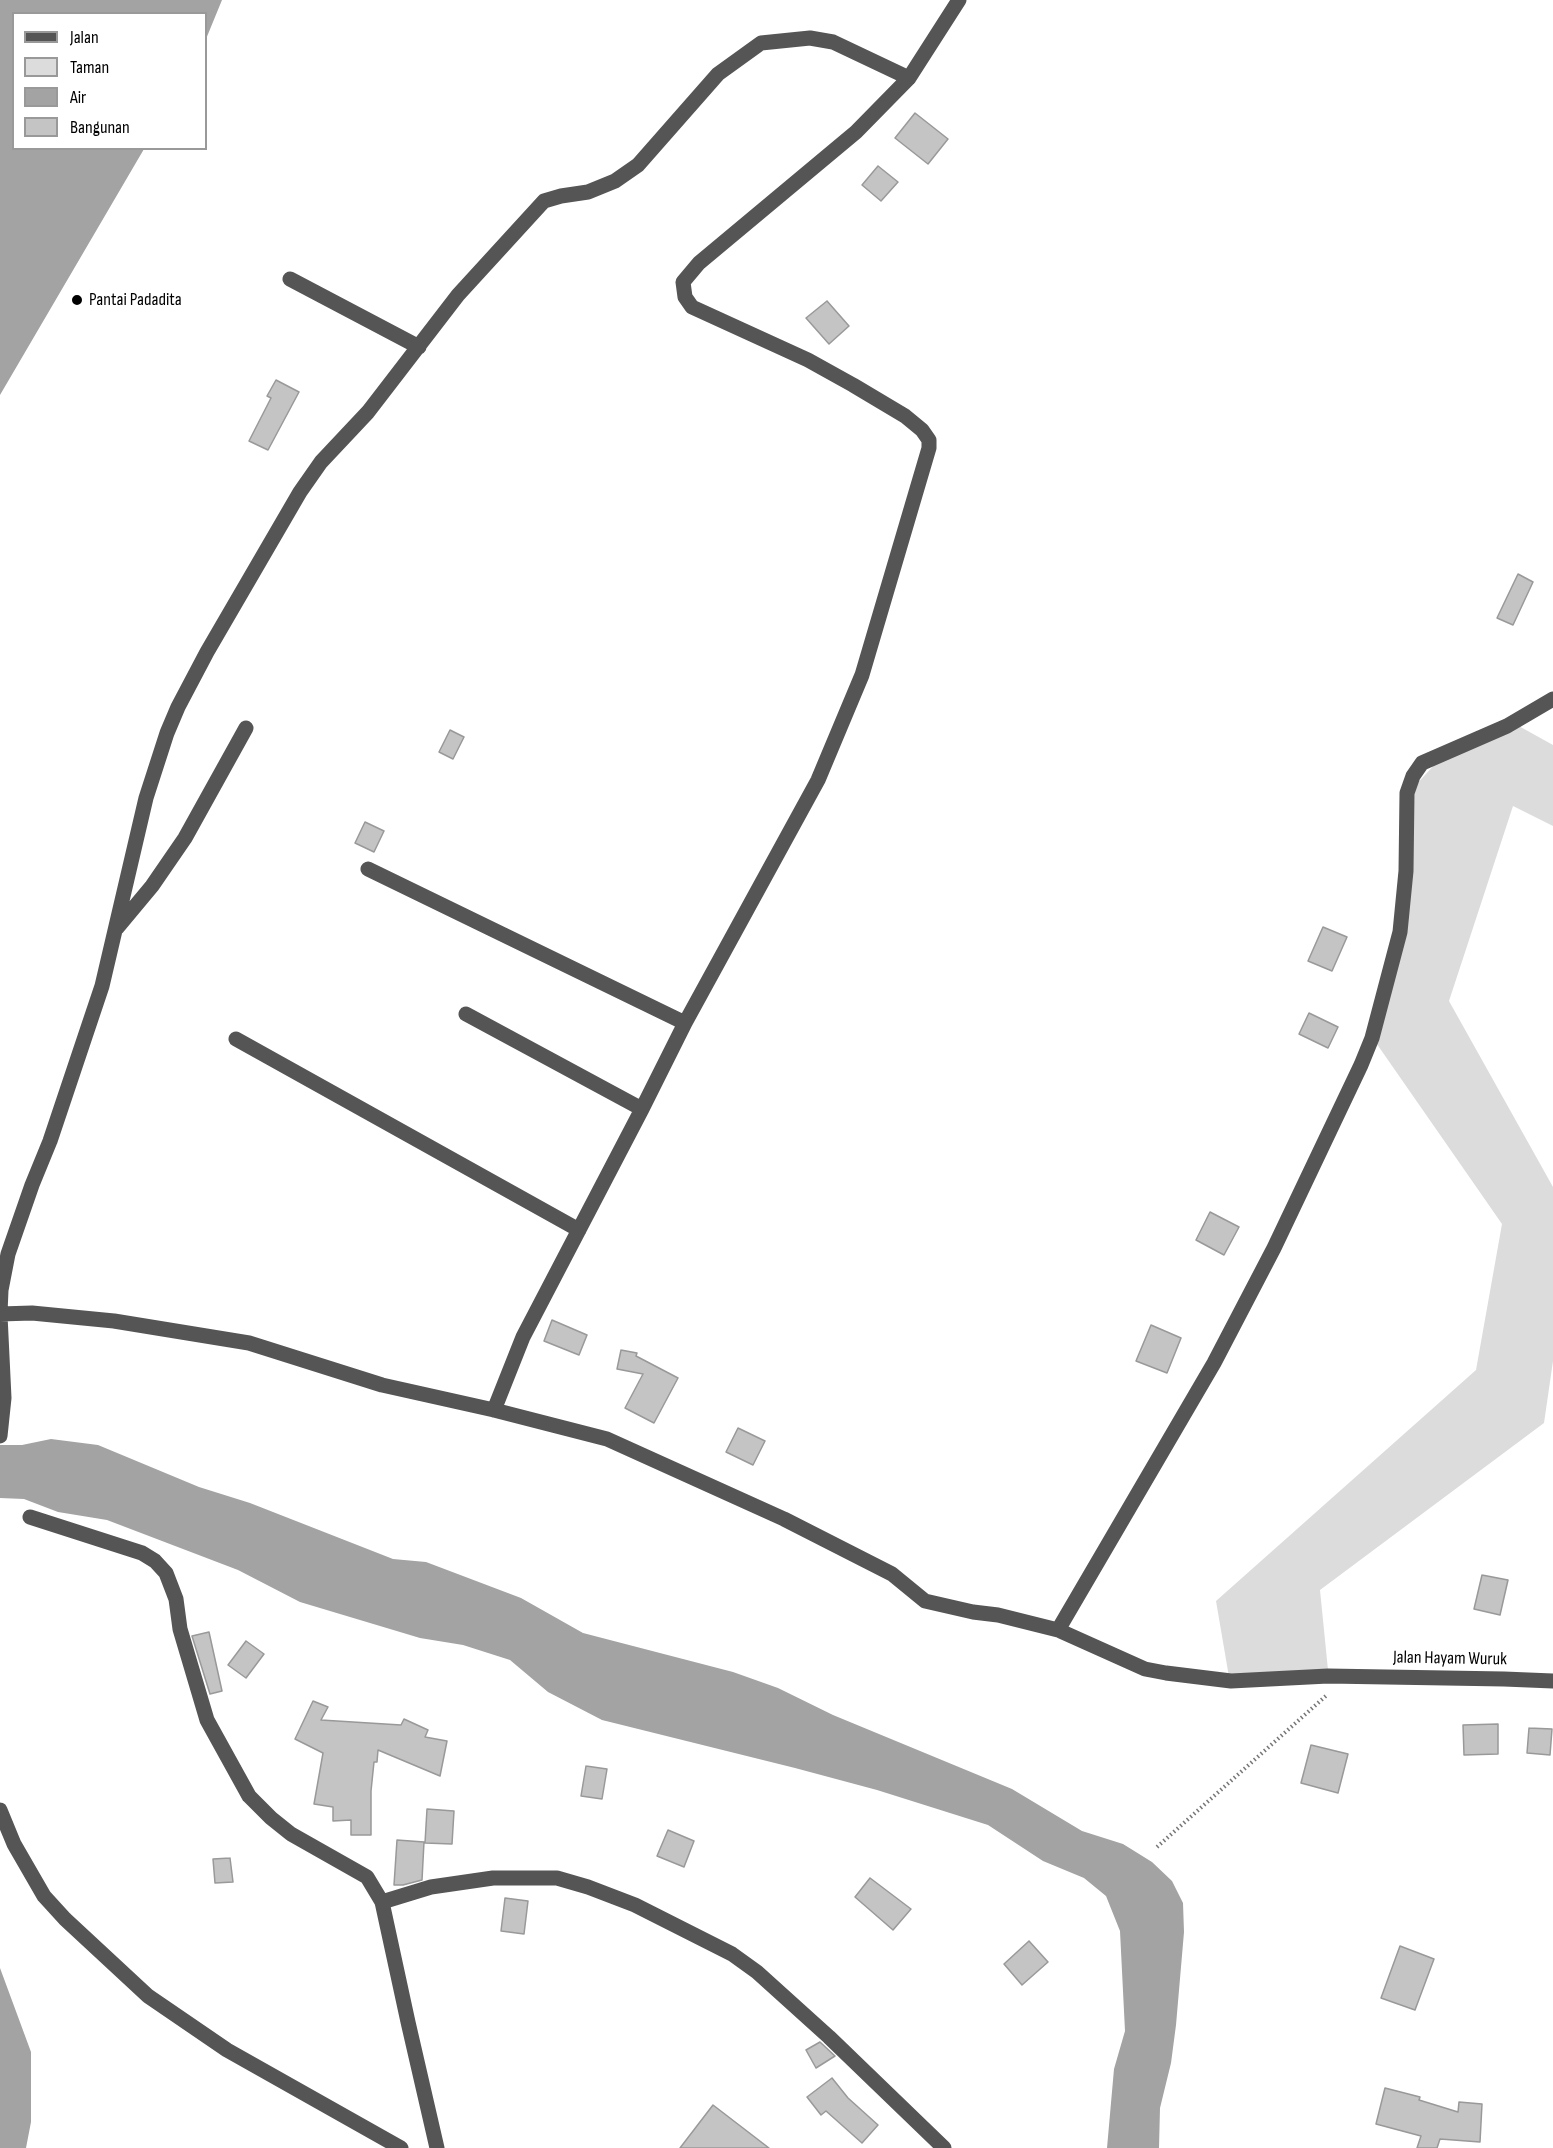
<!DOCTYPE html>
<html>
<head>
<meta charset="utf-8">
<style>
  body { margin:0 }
  #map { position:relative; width:1553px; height:2148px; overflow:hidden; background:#fff; font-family:"Sofia Sans Condensed",sans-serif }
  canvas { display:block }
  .legend { position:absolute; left:12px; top:12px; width:195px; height:138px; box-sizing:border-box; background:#fff; border:2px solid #999; margin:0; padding:8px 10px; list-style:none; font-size:18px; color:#000 }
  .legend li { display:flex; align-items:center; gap:12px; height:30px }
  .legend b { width:30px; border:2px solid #999 }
</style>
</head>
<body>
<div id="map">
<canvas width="1553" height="2148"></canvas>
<ul class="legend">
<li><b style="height:8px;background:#555"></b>Jalan</li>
<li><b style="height:16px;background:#dcdcdc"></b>Taman</li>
<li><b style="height:16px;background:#a3a3a3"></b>Air</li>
<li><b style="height:16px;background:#c4c4c4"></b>Bangunan</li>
</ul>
</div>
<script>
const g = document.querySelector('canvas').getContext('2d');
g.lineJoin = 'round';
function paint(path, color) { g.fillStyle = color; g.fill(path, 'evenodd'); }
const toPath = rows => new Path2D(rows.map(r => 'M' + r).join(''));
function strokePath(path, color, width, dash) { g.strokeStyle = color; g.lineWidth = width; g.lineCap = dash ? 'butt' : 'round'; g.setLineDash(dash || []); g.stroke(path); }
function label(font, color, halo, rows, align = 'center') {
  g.font = font + ' "Sofia Sans Condensed",sans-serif'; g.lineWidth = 6; g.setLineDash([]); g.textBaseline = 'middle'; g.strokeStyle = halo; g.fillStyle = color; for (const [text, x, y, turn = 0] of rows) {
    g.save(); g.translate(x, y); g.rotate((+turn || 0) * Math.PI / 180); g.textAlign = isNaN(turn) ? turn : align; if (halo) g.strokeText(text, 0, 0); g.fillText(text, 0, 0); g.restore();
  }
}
const green = toPath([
  [1517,725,1553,745,1553,826,1513,806,1449,1001,1553,1187,1553,1361,1544,1423,1320,1590,1328,1670,1229,1677,1216,1601,1476,1370,1502,1224,1372,1037,1406,910,1413,788,1437,762]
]);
const water = toPath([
  [0,0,222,0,206,39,206,14,14,14,14,148,144,149,0,395],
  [51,1439,98,1445,199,1487,250,1503,393,1559,426,1562,521,1598,583,1633,733,1672,778,1688,833,1715,1012,1789,1082,1831,1123,1844,1152,1862,1172,1881,1183,1903,1184,1932,1176,2025,1171,2063,1160,2108,1159,2148,1107,2148,1114,2069,1125,2031,1120,1931,1106,1896,1084,1878,1043,1861,988,1825,877,1790,795,1768,602,1720,548,1692,510,1660,463,1645,420,1638,300,1602,238,1570,107,1520,58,1512,24,1499,0,1498,0,1445,22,1445],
  [0,1968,31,2052,31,2122,26,2148,0,2148]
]);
const building = toPath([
  [915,113,948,139,928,164,895,138,915,113],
  [878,166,898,182,881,201,862,185,878,166],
  [827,301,849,326,829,344,806,318,827,301],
  [276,380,299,392,268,450,249,441,271,398,267,396,276,380],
  [1518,574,1533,582,1513,625,1497,618,1518,574],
  [450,730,464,737,453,759,439,752,450,730],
  [365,822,384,831,374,852,355,843,365,822],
  [1323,927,1347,937,1332,971,1308,961,1323,927],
  [1309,1013,1338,1027,1328,1048,1299,1034,1309,1013],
  [1210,1212,1239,1227,1224,1255,1196,1240,1210,1212],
  [552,1320,587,1335,579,1355,544,1341,552,1320],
  [1151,1325,1181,1338,1167,1373,1136,1361,1151,1325],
  [621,1350,637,1353,636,1356,678,1378,654,1423,625,1408,643,1374,617,1369,621,1350],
  [738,1428,765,1441,753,1465,726,1452,738,1428],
  [1482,1575,1508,1580,1500,1615,1474,1609,1482,1575],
  [209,1632,222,1691,210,1694,192,1636,209,1632],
  [246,1641,264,1654,246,1678,228,1665,246,1641],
  [313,1701,328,1707,321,1720,401,1725,404,1719,428,1730,425,1737,447,1741,440,1776,378,1750,377,1762,374,1762,371,1791,371,1835,351,1835,351,1820,333,1821,333,1807,314,1804,323,1753,295,1739,313,1701],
  [1498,1724,1498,1754,1464,1755,1463,1725,1498,1724],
  [1529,1728,1552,1729,1550,1755,1527,1753,1529,1728],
  [1311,1745,1348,1754,1338,1793,1301,1783,1311,1745],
  [586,1766,607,1769,602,1799,581,1796,586,1766],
  [427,1809,454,1811,452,1844,425,1843,427,1809],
  [668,1830,694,1841,684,1867,657,1856,668,1830],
  [397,1840,424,1842,422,1880,403,1885,394,1885,397,1840],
  [230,1858,233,1882,215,1883,213,1859,230,1858],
  [870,1878,911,1909,893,1930,855,1897,870,1878],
  [505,1898,528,1901,524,1934,501,1931,505,1898],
  [1029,1941,1048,1962,1022,1985,1004,1964,1029,1941],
  [1400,1946,1434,1959,1415,2010,1381,1998,1400,1946],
  [820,2042,835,2056,816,2068,806,2050,820,2042],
  [832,2078,848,2098,878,2125,862,2143,826,2111,821,2115,807,2097,832,2078],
  [1385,2088,1420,2097,1419,2100,1458,2112,1459,2102,1482,2104,1480,2142,1440,2139,1437,2148,1417,2148,1421,2136,1376,2124,1385,2088],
  [713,2105,769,2148,680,2148,713,2105]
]);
const path = toPath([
  [1157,1847,1328,1694]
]);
const minor = toPath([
  [290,279,419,347],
  [368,869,685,1023],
  [117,928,152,886,185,838,246,728],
  [466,1014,642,1109],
  [236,1039,579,1230],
  [0,1313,1,1290,8,1254,32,1185,50,1141,102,986,146,798,167,733,178,707,207,652,300,492,321,462,368,412,458,295,544,201,561,196,588,192,615,181,638,165,718,74,761,43,810,38,833,42,909,78],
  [0,1314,32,1313,114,1321,249,1343,382,1385,494,1410,607,1439,784,1519,892,1574,925,1601,973,1612,998,1615,1058,1630,1145,1669,1166,1673,1231,1681,1328,1676,1504,1679,1553,1681],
  [0,1315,4,1398,0,1436],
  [494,1410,523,1337,642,1109,685,1023,818,780,862,675,929,448,929,440,922,430,905,416,853,385,808,360,692,307,685,297,683,282,699,263,856,132,909,78,959,0],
  [30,1517,142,1553,155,1561,166,1573,176,1599,180,1629,207,1720,249,1796,271,1818,291,1834,367,1877,382,1902,408,2022,437,2148],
  [1058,1630,1214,1363,1274,1248,1361,1065,1372,1038,1400,932,1406,871,1407,793,1413,776,1422,763,1507,726,1553,699],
  [0,1810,14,1844,44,1896,65,1919,148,1996,227,2050,401,2148],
  [382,1902,431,1887,493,1878,557,1878,588,1887,635,1905,732,1954,757,1972,829,2037,944,2148]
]);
const markers = [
  [77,300,6,"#000"]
];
const poiNames = [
  ["Pantai Padadita",89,300]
];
const streetNames = [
  ["Jalan Hayam Wuruk",1450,1659,1]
];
paint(green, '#dcdcdc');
paint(water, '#a3a3a3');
paint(building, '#c4c4c4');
strokePath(building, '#999', 1.5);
strokePath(path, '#777', 4, [1.5, 3]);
strokePath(minor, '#555', 15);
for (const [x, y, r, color] of markers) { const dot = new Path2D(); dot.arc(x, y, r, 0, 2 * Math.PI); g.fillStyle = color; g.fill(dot); strokePath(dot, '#fff', 2); }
label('18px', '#000', '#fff', poiNames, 'left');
label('18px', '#000', '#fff', streetNames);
</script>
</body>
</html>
